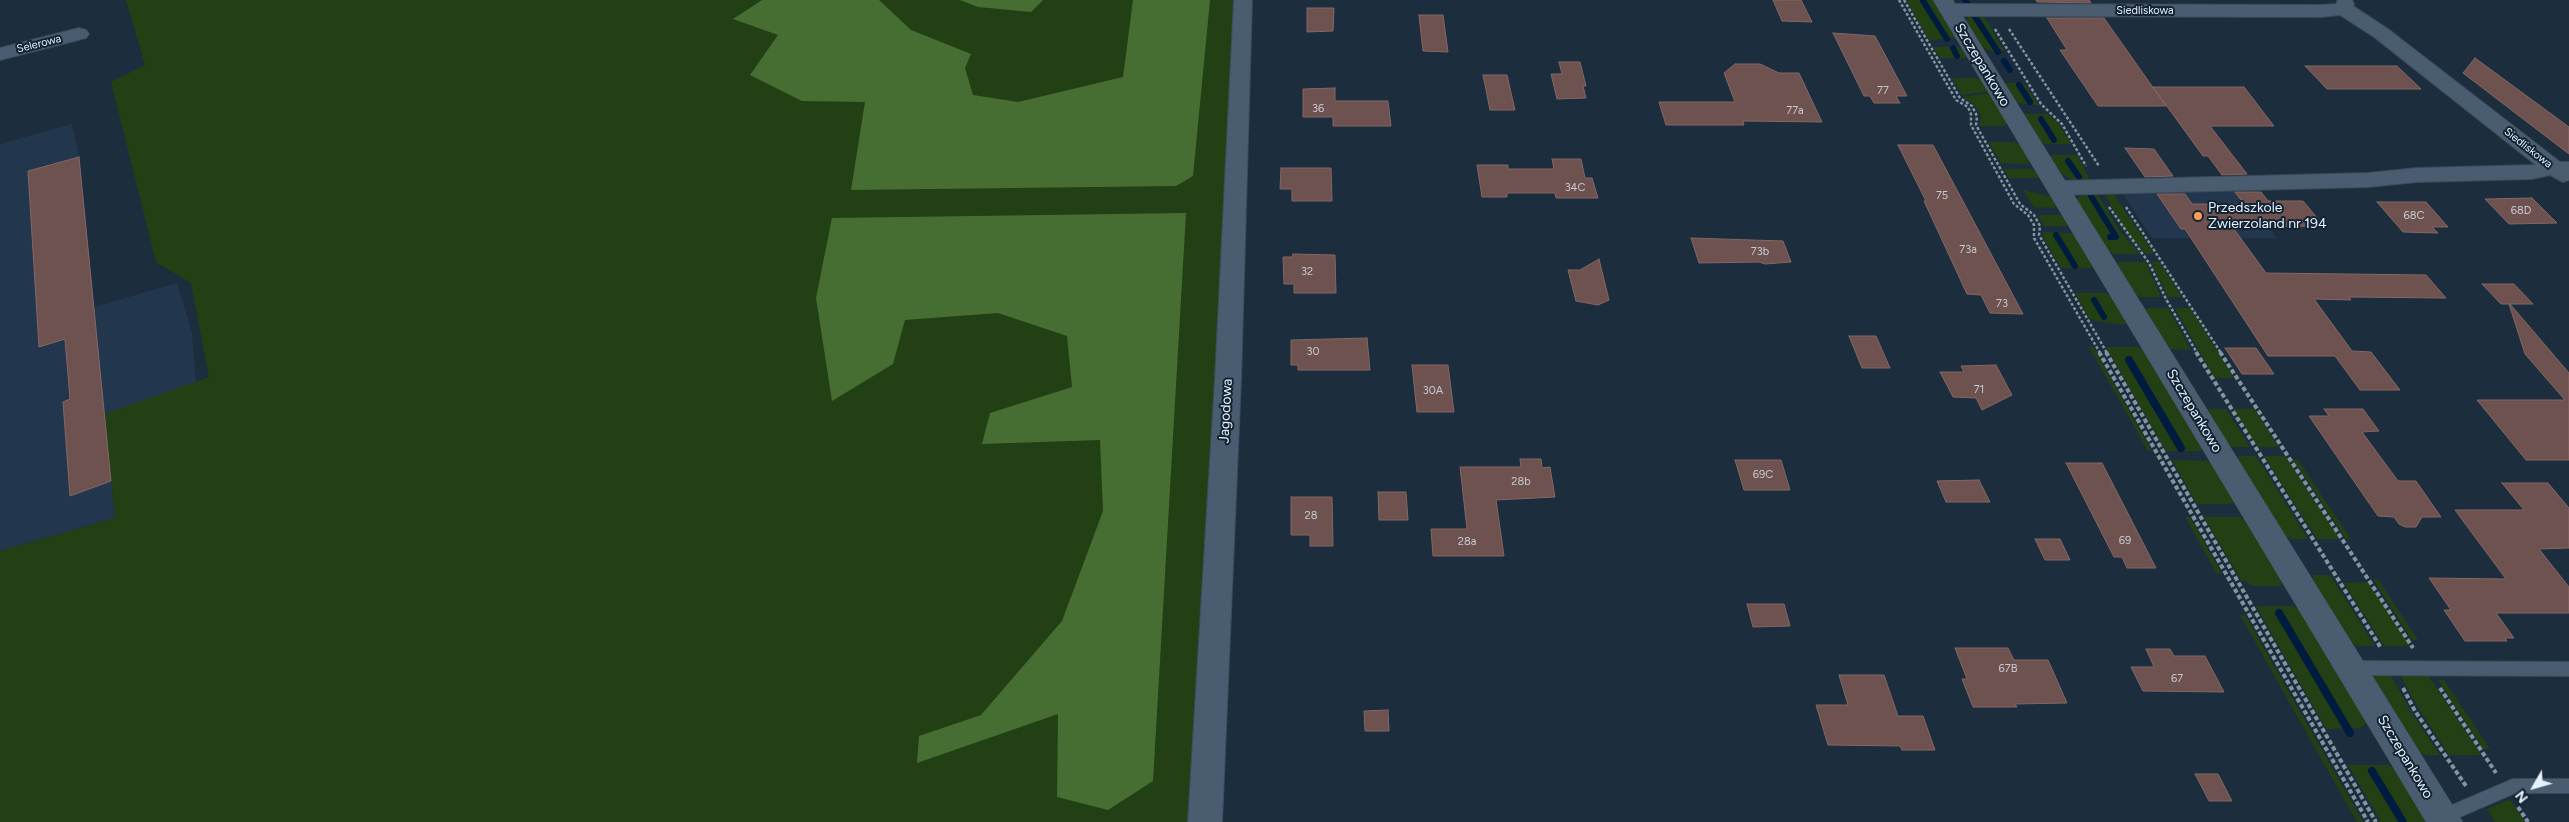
<!DOCTYPE html>
<html>
<head>
<meta charset="utf-8">
<style>
  body { margin:0 }
  #map { position:relative; width:2569px; height:822px; overflow:hidden; background:#1c2d3d; font-family:Figtree,sans-serif }
  canvas { display:block }
  .north { position:absolute; left:2509px; top:762px; width:50px; height:50px; -webkit-text-stroke:4px #132333; paint-order:stroke; rotate:232deg; font-size:14px; font-weight:700; line-height:20px; text-align:center; color:#e6f1fc }
  .north::after { content:''; display:block; margin:auto; width:18px; height:22px; background:#e6f1fc; clip-path:polygon(50% 0,100% 100%,50% 72%,0 100%) }
</style>
</head>
<body>
<div id="map">
<canvas width="2569" height="822"></canvas>
<div class="north">N</div>
</div>
<script>
const g = document.querySelector('canvas').getContext('2d');
g.lineJoin = 'round';
function paint(path, color) { g.fillStyle = color; g.fill(path, 'evenodd'); }
const toPath = rows => new Path2D(rows.map(r => 'M' + r).join(''));
function strokePath(path, color, width, dash) { g.strokeStyle = color; g.lineWidth = width; g.lineCap = dash ? 'butt' : 'round'; g.setLineDash(dash || []); g.stroke(path); }
function label(font, color, halo, rows, align = 'center') {
  g.font = font + ' Figtree,sans-serif'; g.lineWidth = 4; g.setLineDash([]); g.textBaseline = 'middle'; g.strokeStyle = halo; g.fillStyle = color; for (const [text, x, y, turn = 0] of rows) {
    g.save(); g.translate(x, y); g.rotate((+turn || 0) * Math.PI / 180); g.textAlign = isNaN(turn) ? turn : align; if (halo) g.strokeText(text, 0, 0); g.fillText(text, 0, 0); g.restore();
  }
}
const built = toPath([
  [72,124,79,157,94,307,177,283,192,333,196,383,105,414,115,518,0,551,0,144],
  [2239,189,2277,238,2152,238,2121,191]
]);
const green = toPath([
  [126,0,1235,0,1192,822,0,822,0,551,115,518,105,414,209,377,191,283,156,262,111,82,145,65],
  [1906,0,1933,0,1956,38,1929,40],
  [1982,13,2003,49,2002,51,1994,52,1981,47,1966,22,1969,15],
  [1933,47,1958,47,1963,49,1967,56,1964,58,1940,58],
  [1952,78,1976,78,1982,81,1989,91,1962,95],
  [2007,83,2024,83,2039,105,2016,103,2005,85],
  [1990,93,2008,123,2005,126,1979,126,1981,116,1975,106,1963,97],
  [2026,114,2048,114,2058,123,2071,144,2045,144,2040,141,2024,115],
  [1988,142,2014,142,2021,145,2031,161,2027,164,2001,163],
  [2052,155,2077,155,2090,180,2074,180,2063,175,2050,157],
  [2004,169,2031,169,2037,172,2041,178,2009,178],
  [2023,190,2053,197,2057,205,2054,208,2034,207],
  [2084,193,2097,193,2119,230,2140,254,2114,254,2108,251,2078,202,2078,198],
  [2104,193,2113,193,2154,254,2146,254,2125,230],
  [2038,215,2059,215,2065,218,2069,224,2065,226,2044,226],
  [2043,232,2069,233,2076,235,2094,265,2090,268,2061,268,2043,237],
  [2119,262,2146,262,2161,297,2141,297,2135,294,2117,265],
  [2151,262,2159,262,2182,297,2168,297],
  [2075,293,2105,293,2113,297,2128,322,2124,325,2090,320],
  [2148,308,2168,308,2191,350,2168,349,2145,311],
  [2175,308,2190,308,2234,378,2214,378],
  [2089,347,2093,347,2152,451,2148,451],
  [2106,347,2138,347,2145,351,2203,448,2200,451,2166,451],
  [2210,409,2226,409,2250,447,2234,447,2227,444,2207,411],
  [2234,409,2254,409,2279,447,2258,447],
  [2240,456,2256,456,2308,539,2291,539,2284,535,2236,459],
  [2264,456,2285,456,2340,539,2317,539],
  [2292,458,2298,460,2351,539,2346,539],
  [2172,460,2206,461,2214,465,2236,501,2232,504,2197,504],
  [2185,517,2190,517,2222,574,2217,574],
  [2204,517,2239,517,2248,522,2284,581,2280,586,2253,586,2241,580],
  [2314,575,2330,575,2375,646,2357,646,2350,642,2311,579],
  [2373,579,2378,579,2418,640,2412,640],
  [2368,582,2410,646,2384,646,2344,583],
  [2256,606,2293,606,2302,611,2367,722,2361,728,2326,729],
  [2240,615,2245,615,2363,822,2357,822],
  [2375,674,2390,674,2411,712,2440,755,2425,755,2418,751,2373,678],
  [2400,674,2428,675,2481,755,2449,755,2420,711],
  [2438,680,2444,680,2490,749,2483,749],
  [2348,765,2388,765,2399,771,2430,822,2381,822],
  [2510,799,2525,822,2495,822,2487,809]
]);
const forest = toPath([
  [762,0,879,0,911,30,971,54,965,68,973,95,1018,102,1123,77,1133,0,1210,0,1193,176,1176,186,851,190,865,102,802,101,750,75,778,35,733,19],
  [960,0,1043,0,1031,12,978,7],
  [1186,213,1153,781,1108,810,1057,797,1058,714,917,763,919,736,981,715,1062,621,1103,511,1100,440,982,444,990,413,1072,387,1067,336,998,313,905,320,893,364,832,401,816,298,832,218]
]);
const streamFar1 = toPath([
  [1965,0,1967,3],
  [1923,1,1947,39],
  [1974,15,1998,52],
  [1953,48,1957,56],
  [2004,61,2010,70],
  [2019,85,2030,102],
  [2041,119,2054,140],
  [2068,161,2079,177],
  [2091,196,2116,237,2110,237],
  [2056,235,2075,266],
  [2094,300,2104,317]
]);
const stream = toPath([
  [2129,360,2181,448],
  [2279,613,2350,733],
  [2372,771,2403,822]
]);
const building = toPath([
  [1773,0,1801,0,1812,22,1782,21,1773,0],
  [2036,0,2089,0,2091,3,2037,2,2036,0],
  [1307,8,1334,8,1333,31,1307,32,1307,8],
  [1419,15,1443,15,1448,52,1423,51,1419,15],
  [2047,18,2104,18,2166,106,2098,106,2060,50,2067,50,2047,18],
  [1833,33,1875,36,1907,96,1896,96,1900,103,1874,103,1870,96,1864,96,1833,33],
  [2475,58,2569,127,2569,154,2463,73,2475,58],
  [1559,62,1580,62,1586,86,1583,86,1586,98,1557,99,1551,74,1562,74,1559,62],
  [1735,64,1760,64,1779,73,1799,73,1822,122,1743,121,1744,125,1666,125,1659,102,1735,102,1724,73,1735,64],
  [2305,66,2397,66,2421,89,2327,89,2305,66],
  [1483,75,1507,75,1515,110,1490,110,1483,75],
  [2153,87,2244,87,2274,126,2210,126,2247,174,2222,175,2208,156,2203,156,2153,87],
  [1335,88,1335,101,1388,101,1391,126,1333,126,1333,117,1303,117,1303,89,1335,88],
  [1898,145,1933,145,2023,314,1990,313,1981,295,1967,294,1924,201,1926,201,1898,145],
  [2125,148,2154,149,2173,176,2145,177,2125,148],
  [79,157,111,481,70,496,63,402,70,399,65,339,39,347,28,171,79,157],
  [1552,159,1581,159,1585,178,1592,178,1598,198,1556,198,1555,193,1507,193,1507,197,1482,197,1477,165,1508,165,1508,169,1554,169,1552,159],
  [1281,168,1331,168,1332,201,1292,201,1292,189,1280,189,1281,168],
  [2235,192,2261,192,2268,201,2303,201,2324,226,2237,227,2239,229,2234,229,2266,273,2426,275,2446,298,2349,297,2351,300,2314,299,2352,351,2371,352,2400,390,2360,390,2335,356,2268,356,2185,229,2181,229,2157,194,2185,194,2192,204,2244,204,2235,192],
  [2532,198,2557,223,2509,224,2485,199,2532,198],
  [2377,202,2426,202,2448,227,2432,227,2438,233,2403,232,2377,202],
  [1691,238,1783,241,1791,262,1765,264,1759,262,1699,263,1691,238],
  [1293,254,1335,255,1336,293,1294,293,1294,284,1284,284,1283,257,1292,257,1293,254],
  [1599,259,1609,300,1598,305,1576,301,1568,270,1580,270,1599,259],
  [2482,284,2514,284,2533,304,2510,304,2569,373,2569,460,2526,460,2477,400,2565,400,2525,354,2509,304,2501,304,2482,284],
  [1849,336,1876,336,1890,368,1862,368,1849,336],
  [1367,338,1370,370,1298,370,1298,365,1291,365,1291,340,1367,338],
  [2225,348,2256,348,2274,374,2242,374,2225,348],
  [1412,365,1448,365,1454,412,1417,412,1412,365],
  [1996,365,2012,395,1982,410,1976,398,1953,397,1940,372,1964,372,1961,366,1996,365],
  [2324,409,2363,409,2379,431,2362,432,2398,481,2416,481,2441,517,2422,517,2416,527,2405,527,2399,524,2394,517,2378,516,2309,416,2329,416,2324,409],
  [1520,459,1541,459,1542,468,1550,467,1555,497,1496,500,1504,556,1433,556,1431,529,1467,529,1460,467,1521,467,1520,459],
  [1735,460,1781,460,1790,490,1744,490,1735,460],
  [2066,463,2102,463,2156,568,2127,568,2122,557,2114,557,2066,463],
  [1979,480,1990,502,1946,502,1937,481,1979,480],
  [2502,483,2548,483,2569,508,2569,548,2539,549,2569,587,2569,613,2496,613,2514,638,2505,638,2507,641,2465,641,2444,610,2451,610,2429,578,2506,579,2455,510,2524,510,2502,483],
  [1378,492,1406,492,1408,520,1379,520,1378,492],
  [1291,497,1332,497,1333,546,1310,546,1310,535,1291,535,1291,497],
  [2035,539,2060,539,2070,560,2045,560,2035,539],
  [1747,604,1784,604,1790,626,1753,627,1747,604],
  [1955,648,2008,648,2014,660,2048,660,2067,703,2015,704,2017,707,1973,707,1962,679,1967,679,1955,648],
  [2146,649,2170,649,2174,656,2205,656,2224,692,2143,691,2131,667,2154,667,2146,649],
  [1839,675,1884,675,1898,716,1923,716,1935,750,1902,750,1900,746,1828,745,1816,705,1848,705,1839,675],
  [1388,710,1389,731,1365,731,1364,711,1388,710],
  [2195,774,2218,774,2232,801,2209,801,2195,774]
]);
const pathFar1 = toPath([
  [1899,0,1956,100,1968,107,1971,114,1971,125,2014,204,2028,215,2034,225,2034,238,2100,353],
  [1904,0,1960,98,1972,106,1977,116,1976,125,2020,204,2034,215,2040,226,2039,235,2107,353],
  [1995,29,2041,104,2062,124,2086,166],
  [2009,29,2099,166],
  [2109,207,2149,263,2166,299,2197,353],
  [2126,207,2221,353]
]);
const path = toPath([
  [2099,352,2368,822],
  [2106,352,2376,822],
  [2196,352,2381,648],
  [2220,352,2413,648],
  [2403,688,2415,711,2466,786],
  [2440,688,2496,773],
  [2518,807,2528,822]
]);
const lane = toPath([
  [2352,668,2569,669],
  [2442,817,2514,786,2569,786]
]);
const street = toPath([
  [1234,0,1252,0,1241,379,1222,822,1188,822,1215,379,1234,0],
  [2338,0,2352,0,2354,4,2353,6,2388,29,2560,162,2569,162,2569,180,2563,182,2550,175,2532,179,2417,182,2368,187,2058,195,2050,193,2047,188,2050,183,2058,181,2368,173,2417,168,2536,165,2374,37,2340,15,2321,17,1949,16,1942,14,1939,10,1942,6,1949,4,2321,5,2336,4,2338,0],
  [79,28,86,30,89,34,86,38,0,60,0,48,79,28]
]);
const secondary = toPath([
  [1933,0,1953,0,2463,822,2426,822,1933,0]
]);
const markers = [
  [2198,216,5,"#fc9d53"]
];
const farStreetnames = [
  ["Siedliskowa",2145,11],
  ["Selerowa",39,44,-14],
  ["Siedliskowa",2528,148,38]
];
const numberNames = [
  ["77",1883,91],
  ["36",1318,109],
  ["77a",1795,111],
  ["34C",1575,188],
  ["75",1942,196],
  ["68D",2521,211],
  ["68C",2414,216],
  ["73a",1968,250],
  ["73b",1760,252],
  ["32",1307,272],
  ["73",2002,304],
  ["30",1313,352],
  ["71",1979,390],
  ["30A",1433,391],
  ["69C",1763,475],
  ["28b",1521,482],
  ["28",1311,516],
  ["69",2125,541],
  ["28a",1467,542],
  ["67B",2008,669],
  ["67",2177,679]
];
const streetNames = [
  ["Szczepankowo",1982,65,59],
  ["Jagodowa",1226,411,-87],
  ["Szczepankowo",2194,411,59],
  ["Szczepankowo",2405,757,59]
];
const poiNames = [
  ["Przedszkole",2208,208],
  ["Zwierzoland nr 194",2208,224]
];
paint(built, '#22374d');
paint(green, '#224013');
paint(forest, '#466e33');
strokePath(streamFar1, '#001b40', 6);
strokePath(stream, '#001b40', 8);
paint(building, '#6e5250');
strokePath(building, '#846764', 1);
strokePath(lane, '#3c4a58', 16);
strokePath(street, '#3c4a58', 2);
strokePath(secondary, '#3c4a58', 1);
strokePath(pathFar1, '#8593a0', 2.5, [3, 2]);
strokePath(path, '#8593a0', 4, [4.5, 2.5]);
strokePath(lane, '#4a5c6f', 14);
paint(street, '#4a5c6f');
paint(secondary, '#4a5c6f');
for (const [x, y, r, color] of markers) { const dot = new Path2D(); dot.arc(x, y, r, 0, 2 * Math.PI); g.fillStyle = color; g.fill(dot); strokePath(dot, '#132333', 2); }
label('11px', '#e6f1fc', '#132333', farStreetnames);
label('11px', '#c8c9d1', null, numberNames);
label('14px', '#e6f1fc', '#132333', streetNames);
label('14px', '#e6f1fc', '#132333', poiNames, 'left');
</script>
</body>
</html>
